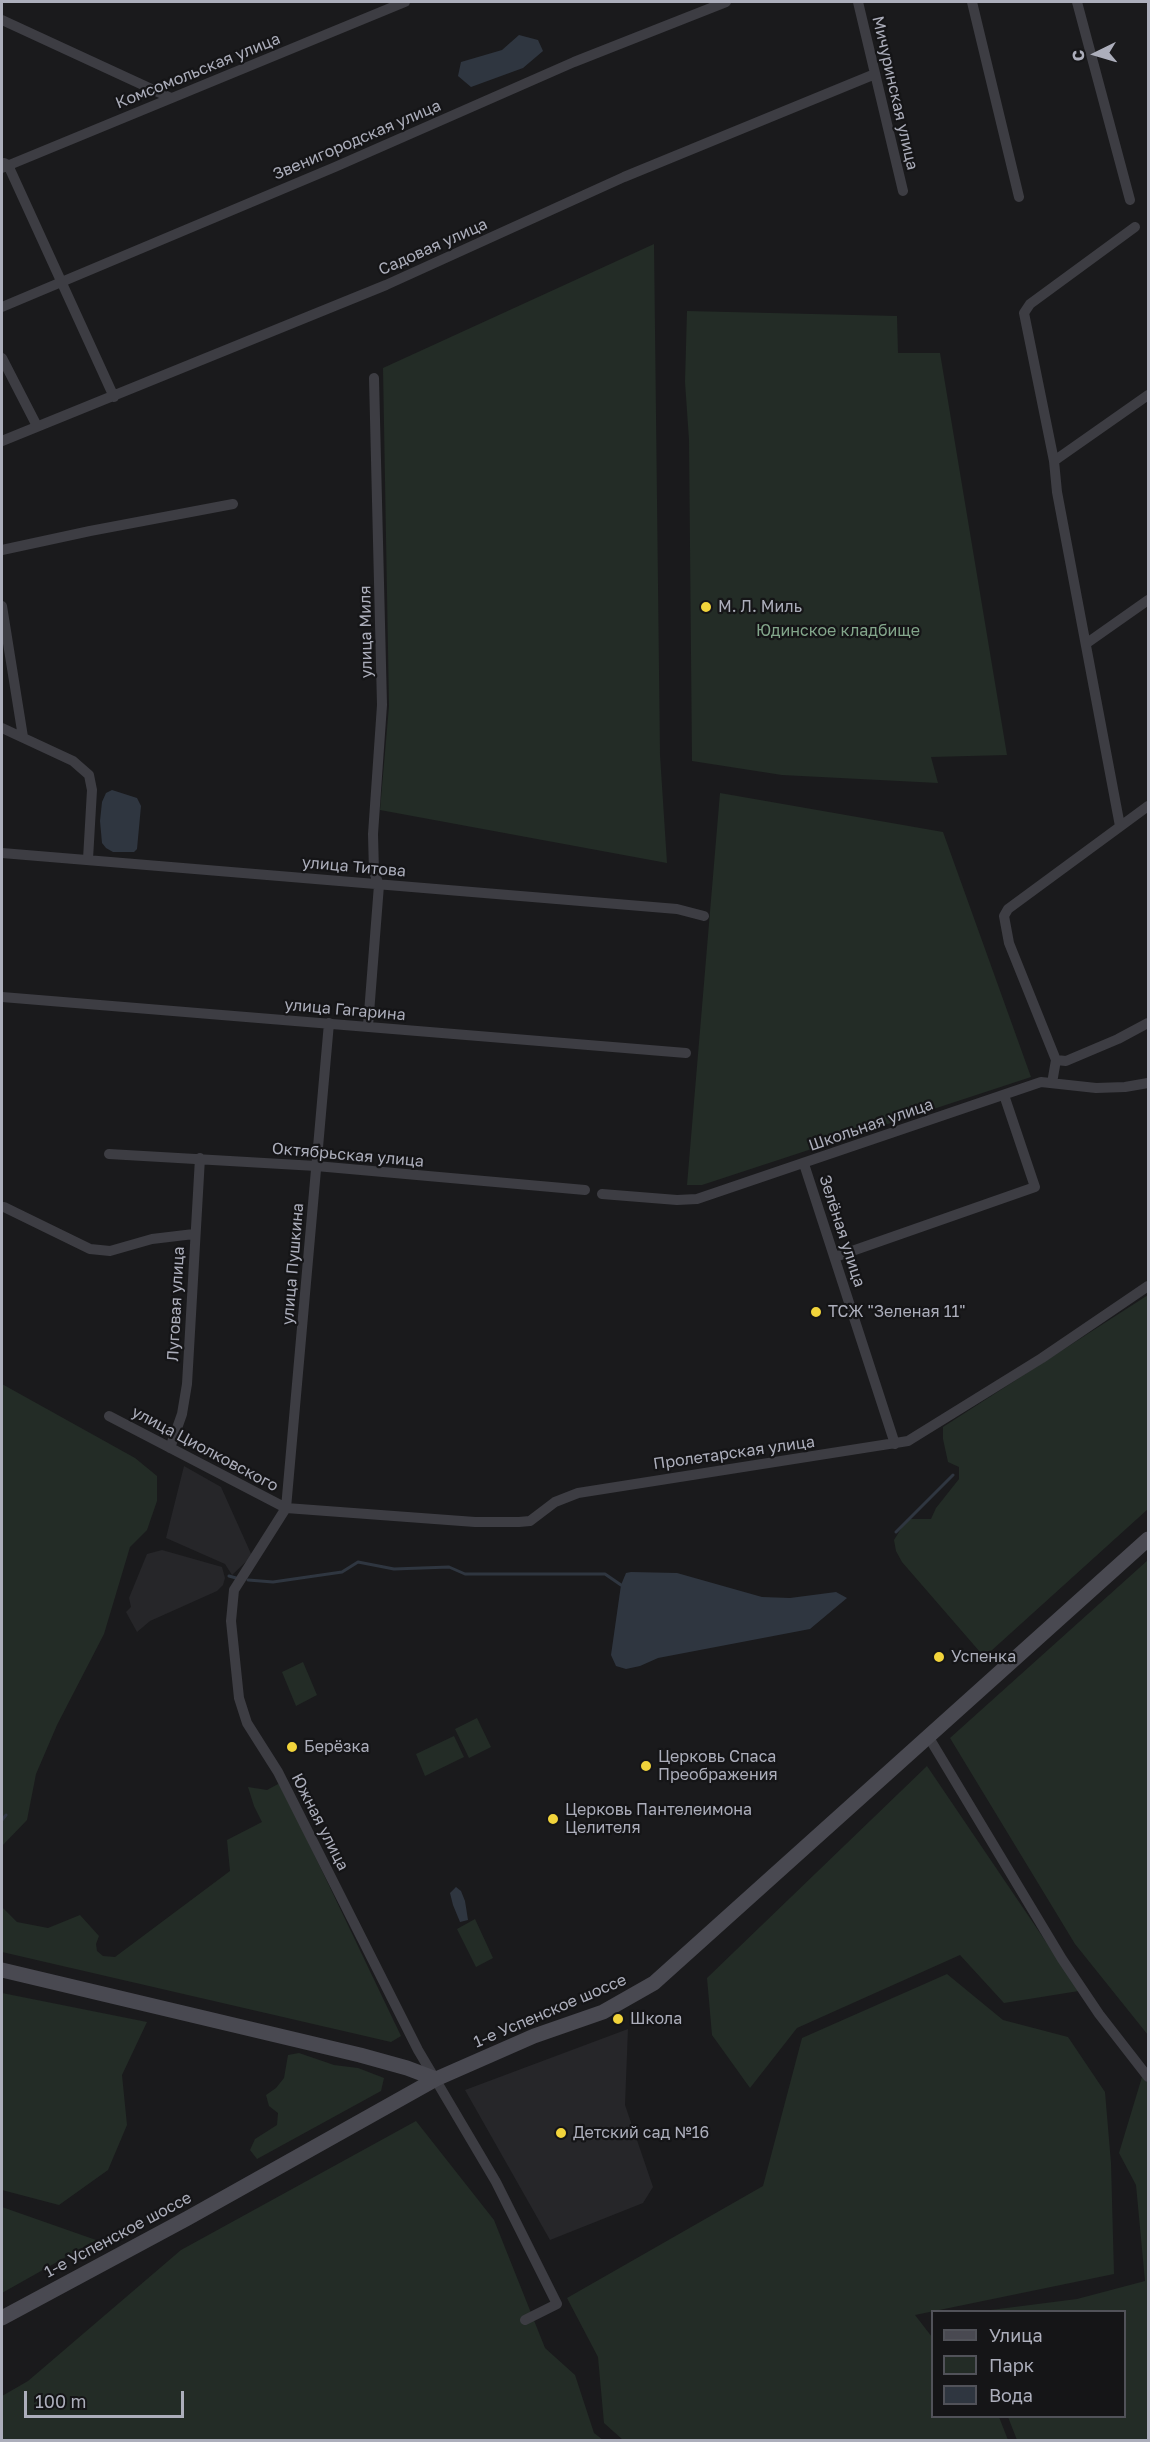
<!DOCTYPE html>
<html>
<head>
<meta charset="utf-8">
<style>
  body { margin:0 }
  #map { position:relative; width:1150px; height:2442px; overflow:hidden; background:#1a1a1c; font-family:"Golos Text",sans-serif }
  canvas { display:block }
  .frame { position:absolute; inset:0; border:3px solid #acaebb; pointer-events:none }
  .legend { position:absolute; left:931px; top:2310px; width:195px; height:108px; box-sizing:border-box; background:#151517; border:2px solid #515259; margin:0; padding:8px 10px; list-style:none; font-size:18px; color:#acaebb }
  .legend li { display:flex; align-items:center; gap:12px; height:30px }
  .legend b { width:30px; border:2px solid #515259 }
  .north { position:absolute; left:1066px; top:24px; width:60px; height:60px; -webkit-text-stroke:4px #151517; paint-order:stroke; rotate:265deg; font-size:16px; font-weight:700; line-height:24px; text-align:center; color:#acaebb }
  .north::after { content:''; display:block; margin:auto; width:21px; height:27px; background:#acaebb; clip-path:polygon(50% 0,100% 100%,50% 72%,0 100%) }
  .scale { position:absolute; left:24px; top:2391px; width:160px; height:27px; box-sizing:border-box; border:3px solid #acaebb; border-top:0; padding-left:8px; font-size:18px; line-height:21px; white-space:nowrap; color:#acaebb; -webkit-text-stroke:4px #151517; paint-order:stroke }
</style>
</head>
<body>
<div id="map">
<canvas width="1150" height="2442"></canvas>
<div class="frame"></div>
<ul class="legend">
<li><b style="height:8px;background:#494951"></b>Улица</li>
<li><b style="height:16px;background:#232c26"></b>Парк</li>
<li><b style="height:16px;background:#2f3640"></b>Вода</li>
</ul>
<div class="north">С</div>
<div class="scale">100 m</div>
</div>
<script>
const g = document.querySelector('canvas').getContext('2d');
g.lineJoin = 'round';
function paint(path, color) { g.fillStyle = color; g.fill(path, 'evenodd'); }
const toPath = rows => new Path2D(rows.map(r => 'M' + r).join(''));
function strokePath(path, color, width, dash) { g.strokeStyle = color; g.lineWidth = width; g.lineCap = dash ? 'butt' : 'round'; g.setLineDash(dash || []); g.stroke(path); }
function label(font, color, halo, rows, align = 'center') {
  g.font = font + ' "Golos Text",sans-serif'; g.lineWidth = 4.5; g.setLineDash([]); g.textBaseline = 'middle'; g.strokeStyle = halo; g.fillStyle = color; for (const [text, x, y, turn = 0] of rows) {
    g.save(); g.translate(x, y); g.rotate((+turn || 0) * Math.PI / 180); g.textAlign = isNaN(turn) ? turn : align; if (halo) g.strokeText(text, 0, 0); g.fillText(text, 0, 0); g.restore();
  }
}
const built = toPath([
  [184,1466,221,1487,252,1556,232,1575,225,1564,166,1538],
  [162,1550,222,1567,225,1578,223,1585,217,1591,150,1621,137,1632,126,1612,131,1607,129,1598,147,1554],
  [628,2029,625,2105,653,2187,643,2203,550,2240,465,2090]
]);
const green = toPath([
  [654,244,660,755,667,863,380,810,389,706,383,368],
  [687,311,897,316,898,353,940,353,1007,755,931,757,938,783,782,775,692,761,689,440,685,382],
  [720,793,943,832,1031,1077,702,1185,687,1185],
  [1148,1295,1148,1509,991,1651,980,1652,902,1562,896,1551,894,1540,907,1519,931,1519,936,1508,959,1479,959,1467,948,1462,943,1439,943,1427],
  [2,1384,135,1458,157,1476,157,1501,147,1530,130,1547,104,1634,57,1725,36,1774,27,1820,2,1846],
  [1148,1560,1148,2035,1075,1944,950,1738],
  [303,1662,317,1695,296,1706,282,1672],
  [477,1718,491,1747,469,1758,455,1729],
  [454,1736,464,1757,425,1776,416,1754],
  [927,1766,1059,1961,1085,1990,1004,2003,960,1955,797,2028,750,2088,712,2035,707,1978],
  [280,1783,401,2036,391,2042,2,1952,2,1907,17,1922,48,1928,80,1915,99,1936,96,1944,97,1951,103,1956,115,1957,230,1871,227,1840,262,1822,254,1806,248,1787,267,1790],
  [475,1919,493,1958,476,1967,457,1929],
  [947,1974,1003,2020,1068,2037,1105,2092,1111,2163,1114,2274,915,2315,932,2337,932,2416,999,2417,1008,2440,623,2440,604,2423,598,2357,567,2298,763,2186,802,2038],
  [2,1993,147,2022,122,2075,127,2125,108,2170,59,2205,2,2190],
  [299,2053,334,2065,358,2068,384,2078,381,2091,257,2159,250,2150,255,2139,277,2125,278,2113,269,2106,266,2095,276,2088,284,2078,288,2055],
  [1142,2077,1148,2083,1148,2440,1017,2440,1008,2417,1124,2416,1124,2312,975,2312,1077,2299,1145,2281,1136,2185,1119,2153],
  [416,2121,494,2220,545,2348,575,2375,594,2433,603,2440,2,2440,2,2396,28,2381,181,2250],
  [2,2207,96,2240,2,2293]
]);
const water = toPath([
  [519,35,538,40,543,51,523,68,471,87,458,76,461,62,502,50],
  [112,790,137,798,141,806,137,849,134,852,113,852,106,848,102,843,100,821,102,802,106,793],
  [631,1572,677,1573,762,1597,790,1598,836,1592,847,1598,810,1629,658,1658,640,1666,626,1669,616,1666,611,1655,621,1585,626,1573],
  [456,1887,461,1891,465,1901,468,1920,460,1922,453,1905,450,1893]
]);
const stream = toPath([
  [896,1532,953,1475],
  [229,1576,236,1578],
  [248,1580,273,1582,342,1572,358,1562,394,1569,449,1567,465,1574,605,1574,621,1585],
  [2,1820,6,1815]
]);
const street = toPath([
  [858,2,903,191],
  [972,2,1019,197],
  [1077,2,1130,200],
  [2,20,171,98],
  [4,163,8,165,114,397],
  [2,168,405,2],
  [2,307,335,167,574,62,726,2],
  [2,358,37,426],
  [2,441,386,285,624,177,875,74],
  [1054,461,1148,395],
  [2,550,90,531,233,504],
  [2,606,23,737],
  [1087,643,1148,600],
  [2,728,73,761,89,775,92,790,88,859],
  [1120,826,1057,492,1054,461,1024,313,1030,304,1135,227],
  [2,853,677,909,704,916],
  [2,997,686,1053],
  [329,1023,286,1508,234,1590,231,1621,239,1698,247,1723,278,1772,418,2050,496,2182,557,2304,525,2320],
  [368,1026,379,885,374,872,373,834,382,705,374,378],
  [1056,1060,1066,1061,1118,1039,1148,1023],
  [1052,1083,1056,1060,1009,943,1004,916,1008,909,1148,806],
  [109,1154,316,1166,585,1190],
  [804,1164,895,1444],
  [602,1194,677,1200,697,1199,1041,1082,1096,1088,1125,1087,1148,1083],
  [4,1207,90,1249,110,1251,152,1239,194,1234],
  [835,1257,1035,1187,1004,1095],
  [109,1416,286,1508,475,1522,519,1522,530,1521,555,1502,578,1493,908,1441,1042,1358,1148,1286],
  [170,1448,182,1414,187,1384,200,1158],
  [928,1736,1062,1959,1099,2014,1148,2077]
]);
const secondary = toPath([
  [2,1970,360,2055,407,2068,436,2079],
  [2,2318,188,2218,436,2079,534,2036,603,2012,654,1983,1148,1539]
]);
const markers = [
  [706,607,6,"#f2d43b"],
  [816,1312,6,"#f2d43b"],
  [939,1657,6,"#f2d43b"],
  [292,1747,6,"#f2d43b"],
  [646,1766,6,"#f2d43b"],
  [553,1819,6,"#f2d43b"],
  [618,2019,6,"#f2d43b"],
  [561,2133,6,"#f2d43b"]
];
const streetNames = [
  ["Комсомольская улица",198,71,-22],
  ["Мичуринская улица",895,93,77],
  ["Звенигородская улица",357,140,-23],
  ["Садовая улица",433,247,-24],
  ["улица Миля",366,632,-91],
  ["улица Титова",354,867,5],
  ["улица Гагарина",345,1010,5],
  ["Школьная улица",871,1125,-19],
  ["Октябрьская улица",348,1155,5],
  ["Зелёная улица",842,1231,72],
  ["улица Пушкина",293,1264,-85],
  ["Луговая улица",176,1304,-87],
  ["улица Циолковского",205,1449,28],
  ["Пролетарская улица",734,1453,-8],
  ["Южная улица",320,1822,63],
  ["1-е Успенское шоссе",550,2011,-23],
  ["1-е Успенское шоссе",118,2235,-28]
];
const poiNames = [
  ["М. Л. Миль",718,607],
  ["ТСЖ \"Зеленая 11\"",828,1312],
  ["Успенка",951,1657],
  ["Берёзка",304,1747],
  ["Церковь Спаса",658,1757],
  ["Преображения",658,1775],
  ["Церковь Пантелеимона",565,1810],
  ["Целителя",565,1828],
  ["Школа",630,2019],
  ["Детский сад №16",573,2133]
];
const parkNames = [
  ["Юдинское кладбище",838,631]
];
paint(built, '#262629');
paint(green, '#232c26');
paint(water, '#2f3640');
strokePath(stream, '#2f3640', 3);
strokePath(street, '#3d3d43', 10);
strokePath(secondary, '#494951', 15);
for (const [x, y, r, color] of markers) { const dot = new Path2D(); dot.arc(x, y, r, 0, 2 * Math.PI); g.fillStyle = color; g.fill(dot); strokePath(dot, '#151517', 2); }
label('16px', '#acaebb', '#151517', streetNames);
label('16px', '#acaebb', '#151517', poiNames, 'left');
label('16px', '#83a68b', '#151517', parkNames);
</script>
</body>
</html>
